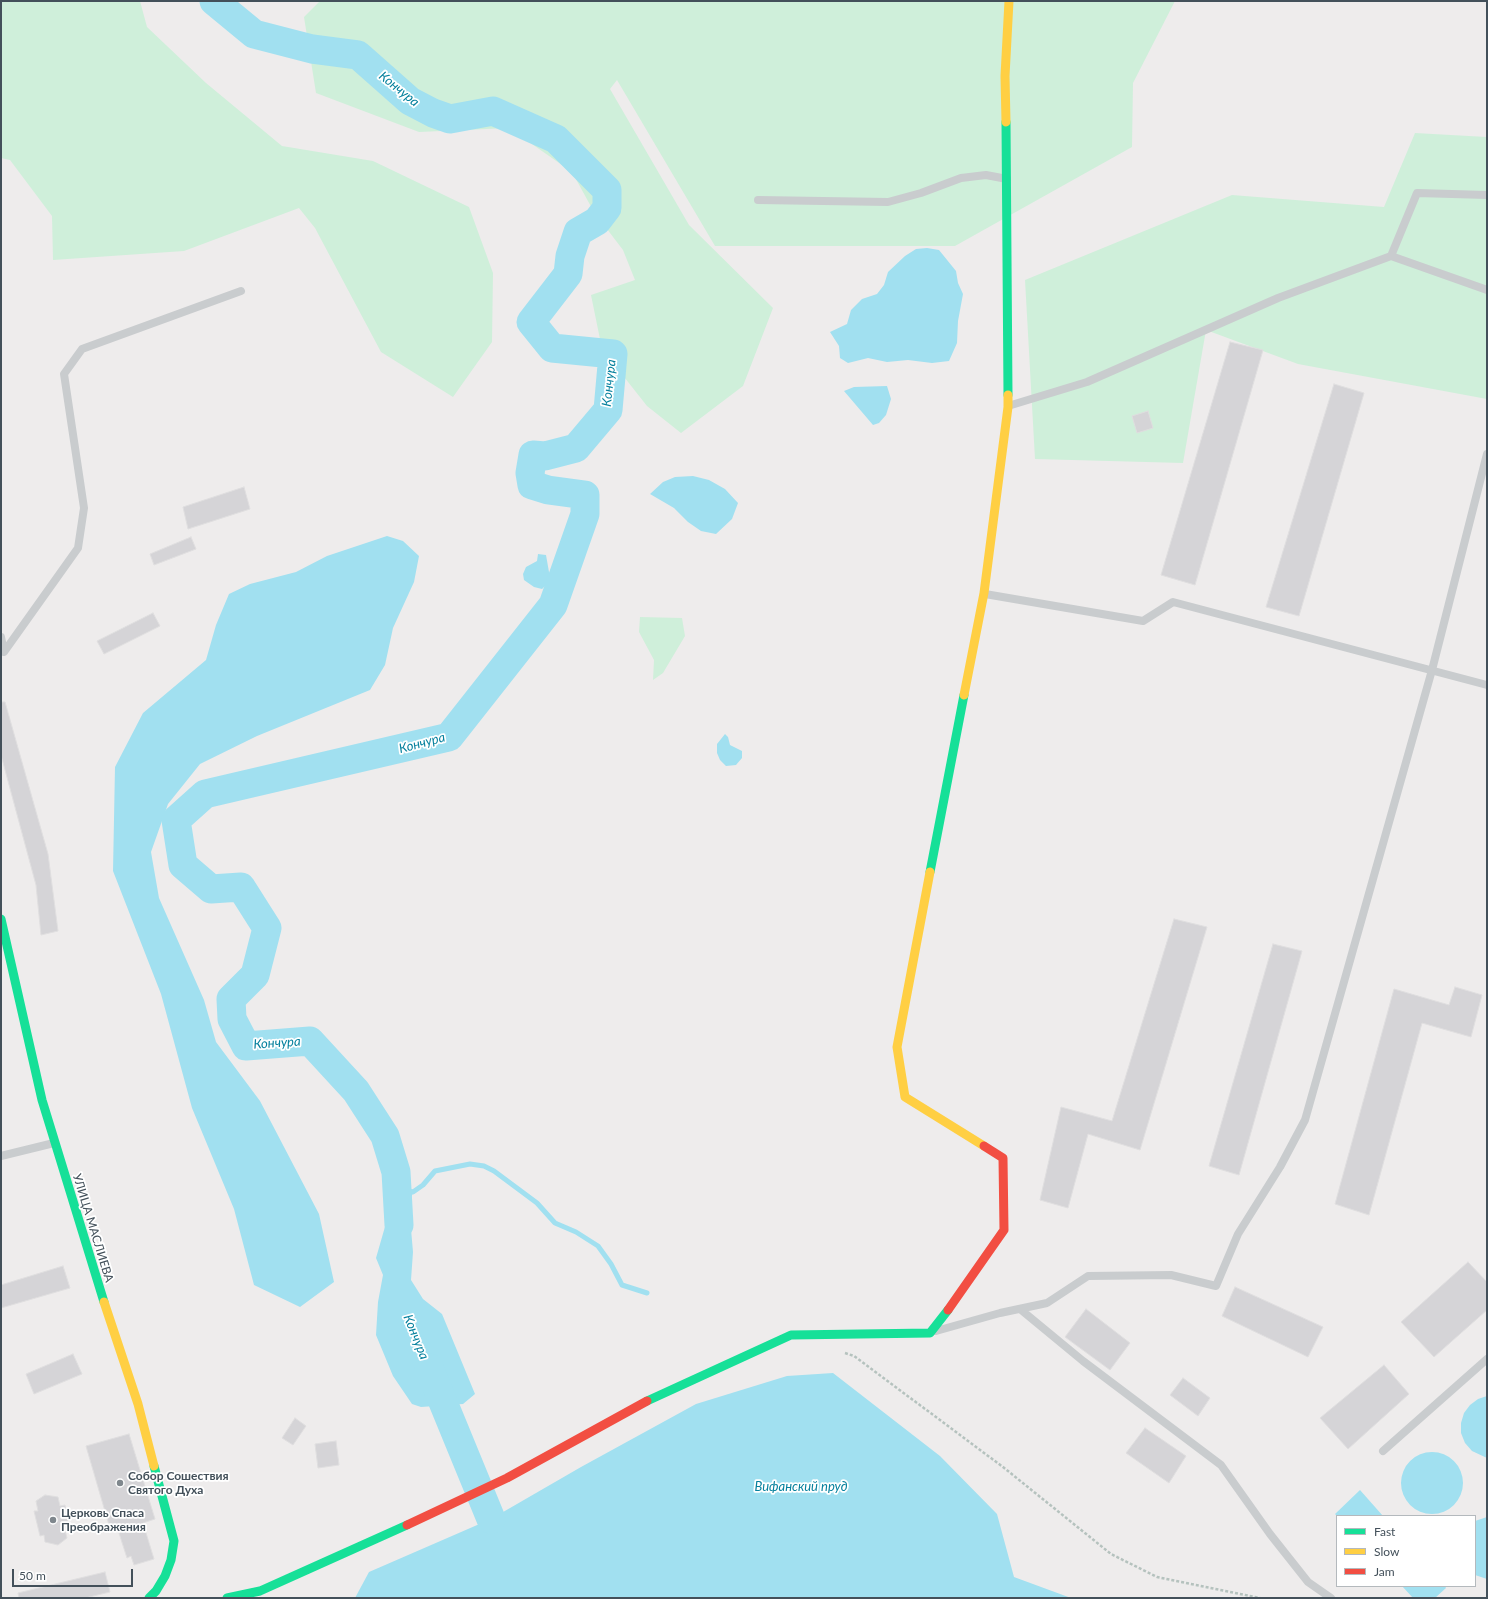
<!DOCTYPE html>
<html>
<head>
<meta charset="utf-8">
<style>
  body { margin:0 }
  #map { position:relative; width:1488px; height:1599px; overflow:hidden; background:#eeecec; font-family:Lato,sans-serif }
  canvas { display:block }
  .frame { position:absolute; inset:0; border:2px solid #43505a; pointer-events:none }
  .legend { position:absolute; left:1336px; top:1515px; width:140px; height:72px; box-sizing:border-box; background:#fff; border:1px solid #b4b9bd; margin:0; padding:5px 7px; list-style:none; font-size:12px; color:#43505a }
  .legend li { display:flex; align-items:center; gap:8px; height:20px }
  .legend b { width:20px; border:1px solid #b4b9bd }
  .scale { position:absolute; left:12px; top:1569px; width:121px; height:18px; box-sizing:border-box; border:2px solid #43505a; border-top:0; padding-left:5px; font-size:12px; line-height:14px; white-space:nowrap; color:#43505a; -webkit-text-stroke:3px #fff; paint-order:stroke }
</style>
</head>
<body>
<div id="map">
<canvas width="1488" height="1599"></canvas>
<div class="frame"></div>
<ul class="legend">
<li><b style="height:5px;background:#16e098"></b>Fast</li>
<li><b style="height:5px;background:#ffcf43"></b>Slow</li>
<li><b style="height:5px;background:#f24e42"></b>Jam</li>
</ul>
<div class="scale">50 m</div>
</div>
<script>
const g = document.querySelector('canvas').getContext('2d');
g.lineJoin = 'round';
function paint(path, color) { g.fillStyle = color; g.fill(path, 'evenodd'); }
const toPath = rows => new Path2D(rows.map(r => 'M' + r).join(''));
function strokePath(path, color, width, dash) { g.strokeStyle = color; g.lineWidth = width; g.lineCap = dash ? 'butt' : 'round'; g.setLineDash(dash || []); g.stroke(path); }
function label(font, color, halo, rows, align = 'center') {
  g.font = font + ' Lato,sans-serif'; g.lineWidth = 3.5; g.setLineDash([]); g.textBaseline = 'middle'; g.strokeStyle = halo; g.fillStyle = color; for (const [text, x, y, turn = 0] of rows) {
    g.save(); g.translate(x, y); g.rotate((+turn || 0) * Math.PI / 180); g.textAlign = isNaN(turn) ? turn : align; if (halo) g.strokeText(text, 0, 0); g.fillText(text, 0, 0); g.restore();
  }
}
const green = toPath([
  [1,1,140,1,147,27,206,83,282,146,373,161,469,207,493,273,492,342,453,397,381,352,315,228,299,208,184,251,53,260,52,216,10,160,1,158],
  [320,1,1175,1,1133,83,1132,147,955,246,715,246,617,80,610,89,689,225,773,308,743,386,681,433,647,406,602,349,591,295,635,280,623,250,594,212,572,172,509,128,419,132,316,93,304,17],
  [1415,133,1487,137,1487,399,1298,364,1206,330,1183,463,1035,459,1025,280,1232,195,1384,207],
  [640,617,682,618,685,636,663,673,653,680,654,660,639,632]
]);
const water = toPath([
  [927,248,939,250,956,271,958,283,963,294,958,321,957,343,949,361,932,363,908,360,887,362,868,358,848,363,840,358,839,346,830,332,847,324,851,310,862,299,877,294,884,285,888,272,905,256,916,249],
  [887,386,891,399,886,415,879,423,873,425,844,391,854,387],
  [693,476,709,480,725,489,738,503,732,519,716,534,701,531,688,522,674,508,650,494,663,482,675,477],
  [387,536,403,541,419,556,414,582,393,628,385,665,370,690,257,736,200,764,168,804,151,852,159,898,204,1000,216,1042,260,1101,319,1214,334,1282,300,1307,254,1285,234,1209,192,1108,161,994,113,871,115,767,143,713,206,660,216,625,229,594,250,584,296,572,327,556],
  [538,554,546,555,549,572,549,582,542,589,534,587,524,580,523,574,526,567,537,561],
  [725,734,728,737,730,745,742,751,742,758,736,765,726,766,720,760,717,753,717,744],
  [397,1185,413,1192,409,1206,413,1252,411,1280,423,1299,442,1314,475,1394,463,1404,421,1407,412,1404,393,1376,376,1335,378,1302,383,1275,376,1258],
  [833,1373,940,1456,997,1514,1014,1577,1071,1598,355,1598,369,1572,491,1519,581,1467,696,1404,787,1376],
  [1487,1396,1487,1458,1472,1451,1465,1443,1461,1433,1461,1423,1464,1413,1470,1405,1478,1399],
  '1401 1483a31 31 0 1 1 62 0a31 31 0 1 1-62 0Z',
  [1360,1490,1383,1516,1337,1516,1335,1514],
  [1487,1517,1487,1579,1475,1575,1475,1521],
  [1402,1586,1445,1586,1446,1588,1435,1598,1413,1598]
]);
const stream = toPath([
  [397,1185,403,1190,413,1192,423,1185,435,1171,470,1164,484,1166,494,1171,537,1203,555,1223,576,1232,598,1246,611,1264,622,1285,647,1293]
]);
const river = toPath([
  [214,1,254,34,312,49,358,55,410,101,433,113,450,119,493,111,556,139,607,190,607,208,597,221,578,232,570,256,568,274,531,322,552,348,613,354,608,410,576,448,545,456,533,455,530,473,532,485,548,490,585,495,585,514,553,605,449,737,205,794,176,820,183,865,211,889,241,887,267,928,255,975,231,999,232,1019,246,1046,310,1041,356,1091,385,1136,396,1172,399,1225],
  [429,1368,491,1519]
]);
const building = toPath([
  [1230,342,1263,350,1195,585,1161,575,1230,342],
  [1334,384,1364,393,1299,616,1266,607,1334,384],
  [1148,411,1153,428,1137,433,1132,416,1148,411],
  [244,487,250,509,188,529,183,507,244,487],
  [191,537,196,549,154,565,150,554,191,537],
  [153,613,160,626,104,654,97,641,153,613],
  [1,702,5,702,48,854,58,931,41,935,36,885,1,755,1,702],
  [1174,919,1207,927,1140,1150,1088,1134,1068,1208,1040,1200,1061,1107,1112,1121,1174,919],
  [1273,944,1302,951,1239,1175,1209,1166,1273,944],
  [1455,987,1482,995,1471,1037,1422,1023,1369,1215,1335,1204,1394,989,1449,1005,1455,987],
  [1468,1262,1487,1282,1487,1310,1434,1357,1401,1322,1468,1262],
  [63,1266,70,1288,1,1308,1,1285,63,1266],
  [1235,1287,1323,1327,1308,1357,1222,1316,1235,1287],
  [1086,1309,1130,1343,1110,1370,1065,1337,1086,1309],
  [73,1354,82,1374,34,1394,26,1374,73,1354],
  [1384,1365,1409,1394,1348,1449,1320,1418,1384,1365],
  [1183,1378,1210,1398,1198,1416,1170,1395,1183,1378],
  [295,1418,306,1426,293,1445,282,1438,295,1418],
  [1145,1428,1186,1456,1169,1483,1126,1453,1145,1428],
  [129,1434,155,1519,143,1523,154,1559,134,1565,131,1556,127,1558,118,1530,111,1532,86,1446,129,1434],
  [336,1441,339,1465,318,1468,315,1444,336,1441],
  [45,1495,58,1497,60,1506,65,1505,71,1529,65,1530,67,1538,58,1545,45,1542,44,1535,40,1536,34,1511,38,1511,36,1501,45,1495],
  [105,1572,110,1592,85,1598,19,1598,18,1593,105,1572]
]);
const path = toPath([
  [845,1353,854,1356,1003,1467,1111,1554,1157,1577,1260,1598]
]);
const lane = toPath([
  [758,200,888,202,921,193,961,178,986,175,1007,179],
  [1391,256,1417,193,1487,195],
  [1008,406,1087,382,1278,298,1391,256,1487,290],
  [985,594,1143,621,1173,602,1487,685],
  [1,637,4,652,78,548,84,508,64,374,82,349,241,291],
  [1,1156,54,1143],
  [1020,1309,1083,1361,1221,1465,1270,1534,1308,1582,1331,1598],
  [936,1331,1000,1313,1047,1303,1088,1276,1171,1275,1216,1286,1238,1234,1280,1167,1305,1120,1432,670,1487,454],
  [1383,1451,1487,1359]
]);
const fast = toPath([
  [1006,122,1008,395],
  [930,872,964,695],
  [1,919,42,1100,104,1302],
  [647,1401,791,1335,930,1333,948,1310],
  [149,1598,156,1591,165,1576,171,1560,174,1541,154,1466],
  [227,1598,260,1591,407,1525]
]);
const slow = toPath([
  [1006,122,1005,76,1009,1],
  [964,695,984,593,1008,407,1008,395],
  [930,872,897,1047,905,1097,984,1146],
  [104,1302,138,1404,154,1466]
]);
const jam = toPath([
  [948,1310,1004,1230,1003,1158,984,1146],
  [407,1525,507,1478,647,1401]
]);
const markers = [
  [120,1483,4,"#7f878d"],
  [53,1520,4,"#7f878d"]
];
const streetNames = [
  ["УЛИЦА МАСЛИЕВА",93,1228,73]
];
const poiNames = [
  ["Собор Сошествия",128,1476],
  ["Святого Духа",128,1490],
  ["Церковь Спаса",61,1513],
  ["Преображения",61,1527]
];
const waterNames = [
  ["Кончура",399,89,39],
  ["Кончура",609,383,-84],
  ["Кончура",422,743,-15],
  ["Кончура",277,1043,-4],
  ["Кончура",416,1337,68],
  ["Вифанский пруд",801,1487]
];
paint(green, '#cfefda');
paint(water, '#a1e0f0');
strokePath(stream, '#a1e0f0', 5);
strokePath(river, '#a1e0f0', 29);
paint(building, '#d5d4d7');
strokePath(building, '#dfdedf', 1);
strokePath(path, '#b5c2be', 2.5, [3, 2]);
strokePath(lane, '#c9ccce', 8);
strokePath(fast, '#16e098', 9);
strokePath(slow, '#ffcf43', 9);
strokePath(jam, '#f24e42', 9);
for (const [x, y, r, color] of markers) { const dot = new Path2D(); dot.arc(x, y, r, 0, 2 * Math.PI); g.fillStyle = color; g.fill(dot); strokePath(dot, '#fff', 1.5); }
label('12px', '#43505a', '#fff', streetNames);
label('bold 12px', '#43505a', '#fff', poiNames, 'left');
label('italic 13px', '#05809d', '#fff', waterNames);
</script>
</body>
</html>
